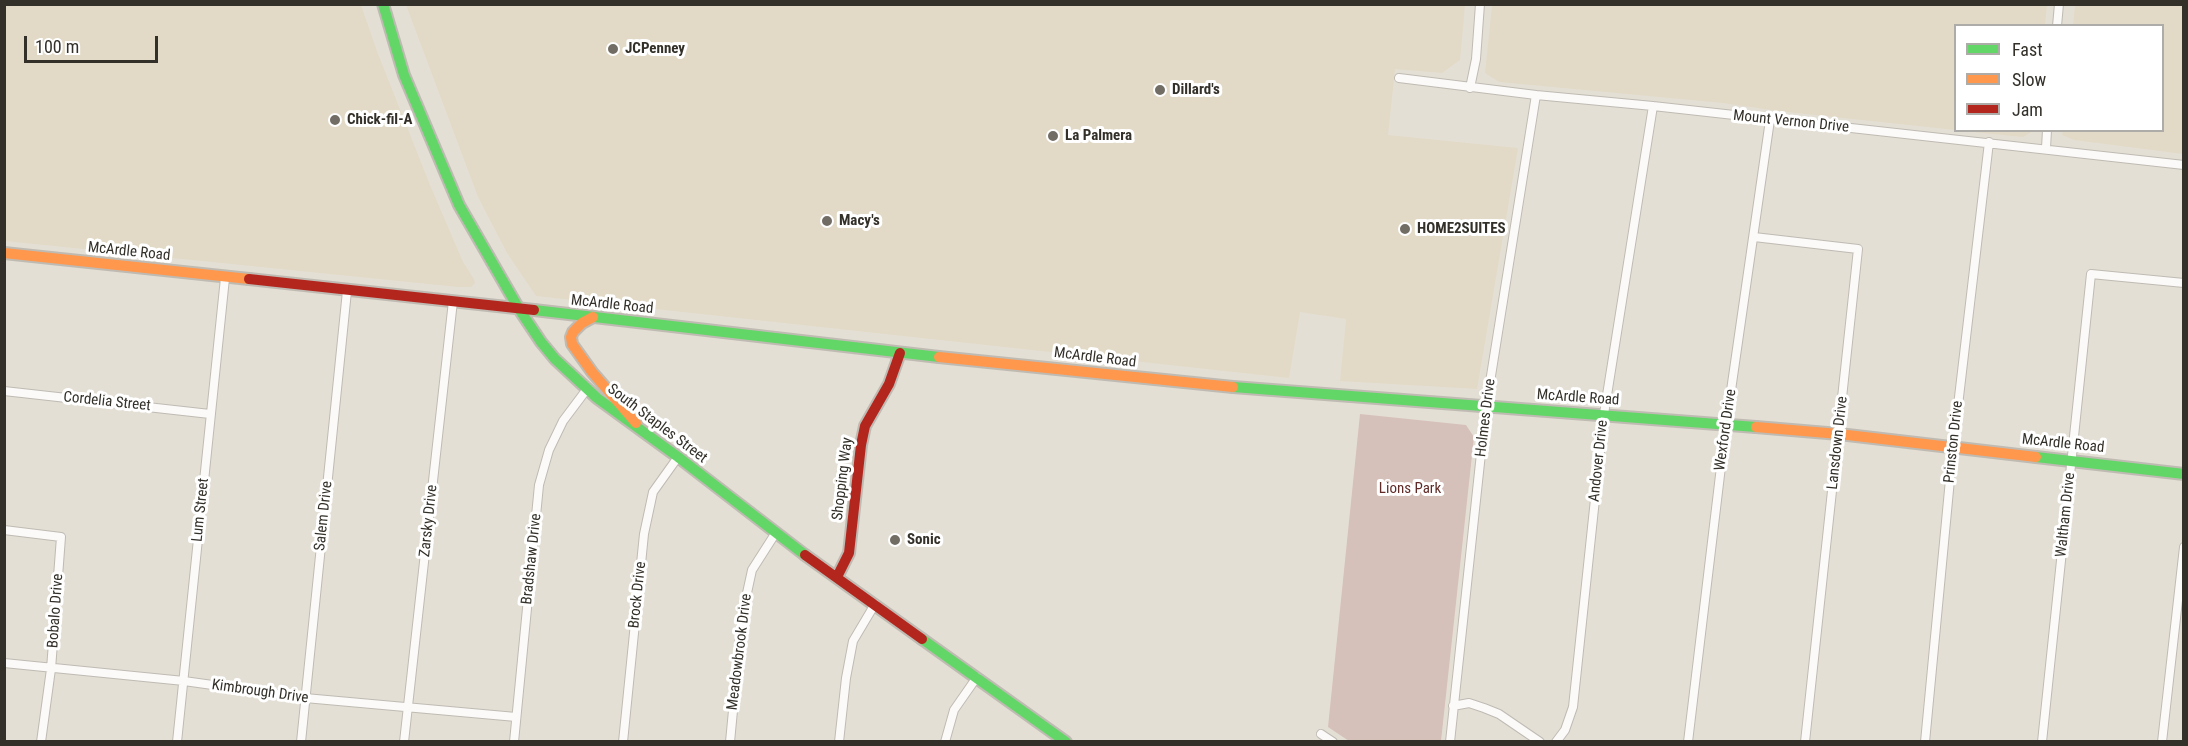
<!DOCTYPE html>
<html>
<head>
<meta charset="utf-8">
<style>
  body { margin:0 }
  #map { position:relative; width:2188px; height:746px; overflow:hidden; background:#e4dfd5; font-family:"Roboto Condensed",sans-serif }
  canvas { display:block }
  .frame { position:absolute; inset:0; border:6px solid #333029; pointer-events:none }
  .legend { position:absolute; left:1954px; top:24px; width:210px; height:108px; box-sizing:border-box; background:#fff; border:2px solid #adaca9; margin:0; padding:8px 10px; list-style:none; font-size:18px; color:#333029 }
  .legend li { display:flex; align-items:center; gap:12px; height:30px }
  .legend b { width:30px; border:2px solid #adaca9 }
  .scale { position:absolute; left:24px; top:36px; width:134px; height:27px; box-sizing:border-box; border:3px solid #333029; border-top:0; padding-left:8px; font-size:18px; line-height:21px; white-space:nowrap; color:#333029; -webkit-text-stroke:4px #fff; paint-order:stroke }
</style>
</head>
<body>
<div id="map">
<canvas width="2188" height="746"></canvas>
<div class="frame"></div>
<ul class="legend">
<li><b style="height:8px;background:#63d668"></b>Fast</li>
<li><b style="height:8px;background:#ff974d"></b>Slow</li>
<li><b style="height:8px;background:#b3261e"></b>Jam</li>
</ul>
<div class="scale">100 m</div>
</div>
<script>
const g = document.querySelector('canvas').getContext('2d');
g.lineJoin = 'round';
function paint(path, color) { g.fillStyle = color; g.fill(path, 'evenodd'); }
const toPath = rows => new Path2D(rows.map(r => 'M' + r).join(''));
function strokePath(path, color, width, dash) { g.strokeStyle = color; g.lineWidth = width; g.lineCap = dash ? 'butt' : 'round'; g.setLineDash(dash || []); g.stroke(path); }
function label(font, color, halo, rows, align = 'center') {
  g.font = font + ' "Roboto Condensed",sans-serif'; g.lineWidth = 6; g.setLineDash([]); g.textBaseline = 'middle'; g.strokeStyle = halo; g.fillStyle = color; for (const [text, x, y, turn = 0] of rows) {
    g.save(); g.translate(x, y); g.rotate((+turn || 0) * Math.PI / 180); g.textAlign = isNaN(turn) ? turn : align; if (halo) g.strokeText(text, 0, 0); g.fillText(text, 0, 0); g.restore();
  }
}
const built = toPath([
  [5,4,361,5,378,54,430,185,463,262,474,279,475,283,471,287,458,287,5,241],
  [406,5,1465,5,1460,60,1442,73,1395,69,1388,135,1518,148,1477,389,1340,381,1346,319,1300,312,1289,378,536,296,507,253,478,197],
  [1492,5,1492,4,2047,5,2045,25,1956,26,1955,130,1778,111,1723,103,1499,82,1485,73],
  [2075,5,2183,5,2183,154,2074,140,2062,135,2063,130,2162,130,2162,26,2073,25],
  [1962,131,2033,130,2033,131,2023,137]
]);
const green = toPath([
  [1360,414,1466,425,1474,437,1441,741,1349,741,1328,727]
]);
const street = toPath([
  [2057,26,2059,4],
  [1399,78,1536,95,1653,106,2184,165],
  [1470,88,1476,59,1480,4],
  [2046,148,2047,130],
  [1754,237,1858,249,1805,742],
  [4,391,210,414],
  [4,530,61,537,51,669,41,742],
  [4,663,184,681,305,698,516,717],
  [1453,706,1469,703,1484,708,1499,714,1540,742],
  [1321,734,1333,742],
  [177,742,225,278],
  [301,742,347,291],
  [404,742,453,301],
  [514,742,539,485,549,450,563,421,587,389],
  [623,742,644,534,653,492,678,457],
  [730,742,742,616,752,570,775,534],
  [839,742,846,678,853,641,875,604],
  [945,742,954,710,977,677],
  [1450,742,1486,407,1536,95],
  [1556,742,1565,730,1573,707,1604,414,1653,106],
  [1688,742,1726,425,1770,120],
  [1925,742,1953,448,1989,142],
  [2042,742,2091,274,2184,283],
  [2162,742,2184,547]
]);
const fast = toPath([
  [383,4,404,75,459,205,519,309,541,342,555,359,597,398,678,457,805,555],
  [534,310,939,357],
  [1233,387,1756,427],
  [2036,457,2184,474],
  [922,639,1066,742]
]);
const slow = toPath([
  [4,253,249,279],
  [593,317,582,323,573,332,571,337,572,344,592,372,636,423],
  [939,357,1233,387],
  [1756,427,1839,434,2036,457]
]);
const jam = toPath([
  [249,279,534,310],
  [805,555,922,639],
  [837,577,849,553,861,445,865,426,889,384,900,353]
]);
const markers = [
  [613,49,6,"#716d65"],
  [1160,90,6,"#716d65"],
  [335,120,6,"#716d65"],
  [1053,136,6,"#716d65"],
  [827,221,6,"#716d65"],
  [1405,229,6,"#716d65"],
  [895,540,6,"#716d65"]
];
const poiNames = [
  ["JCPenney",625,49],
  ["Dillard's",1172,90],
  ["Chick-fil-A",347,120],
  ["La Palmera",1065,136],
  ["Macy's",839,221],
  ["HOME2SUITES",1417,229],
  ["Sonic",907,540]
];
const streetNames = [
  ["Mount Vernon Drive",1791,122,6],
  ["McArdle Road",129,252,6],
  ["McArdle Road",612,305,6],
  ["McArdle Road",1095,358,7],
  ["McArdle Road",1578,398,4],
  ["Cordelia Street",107,402,6],
  ["Holmes Drive",1486,418,-83],
  ["South Staples Street",657,424,37],
  ["Wexford Drive",1726,430,-82],
  ["Prinston Drive",1954,442,-84],
  ["Lansdown Drive",1838,443,-84],
  ["McArdle Road",2063,444,6],
  ["Andover Drive",1599,461,-84],
  ["Shopping Way",843,479,-83],
  ["Lum Street",201,510,-84],
  ["Waltham Drive",2066,515,-84],
  ["Salem Drive",324,516,-84],
  ["Zarsky Drive",429,521,-84],
  ["Bradshaw Drive",532,559,-84],
  ["Brock Drive",638,595,-84],
  ["Bobalo Drive",56,611,-86],
  ["Meadowbrook Drive",740,652,-83],
  ["Kimbrough Drive",260,692,8]
];
const parkNames = [
  ["Lions Park",1410,489]
];
paint(built, '#e2dac7');
paint(green, '#d6c1ba');
strokePath(street, '#bfbbb3', 10);
strokePath(fast, '#bfbbb3', 14);
strokePath(slow, '#bfbbb3', 14);
strokePath(jam, '#bfbbb3', 14);
strokePath(street, '#fbfaf9', 8);
strokePath(fast, '#63d668', 10);
strokePath(slow, '#ff974d', 10);
strokePath(jam, '#b3261e', 10);
for (const [x, y, r, color] of markers) { const dot = new Path2D(); dot.arc(x, y, r, 0, 2 * Math.PI); g.fillStyle = color; g.fill(dot); strokePath(dot, '#fff', 2); }
label('bold 15px', '#333029', '#fff', poiNames, 'left');
label('15px', '#333029', '#fff', streetNames);
label('15px', '#602b27', '#fff', parkNames);
</script>
</body>
</html>
